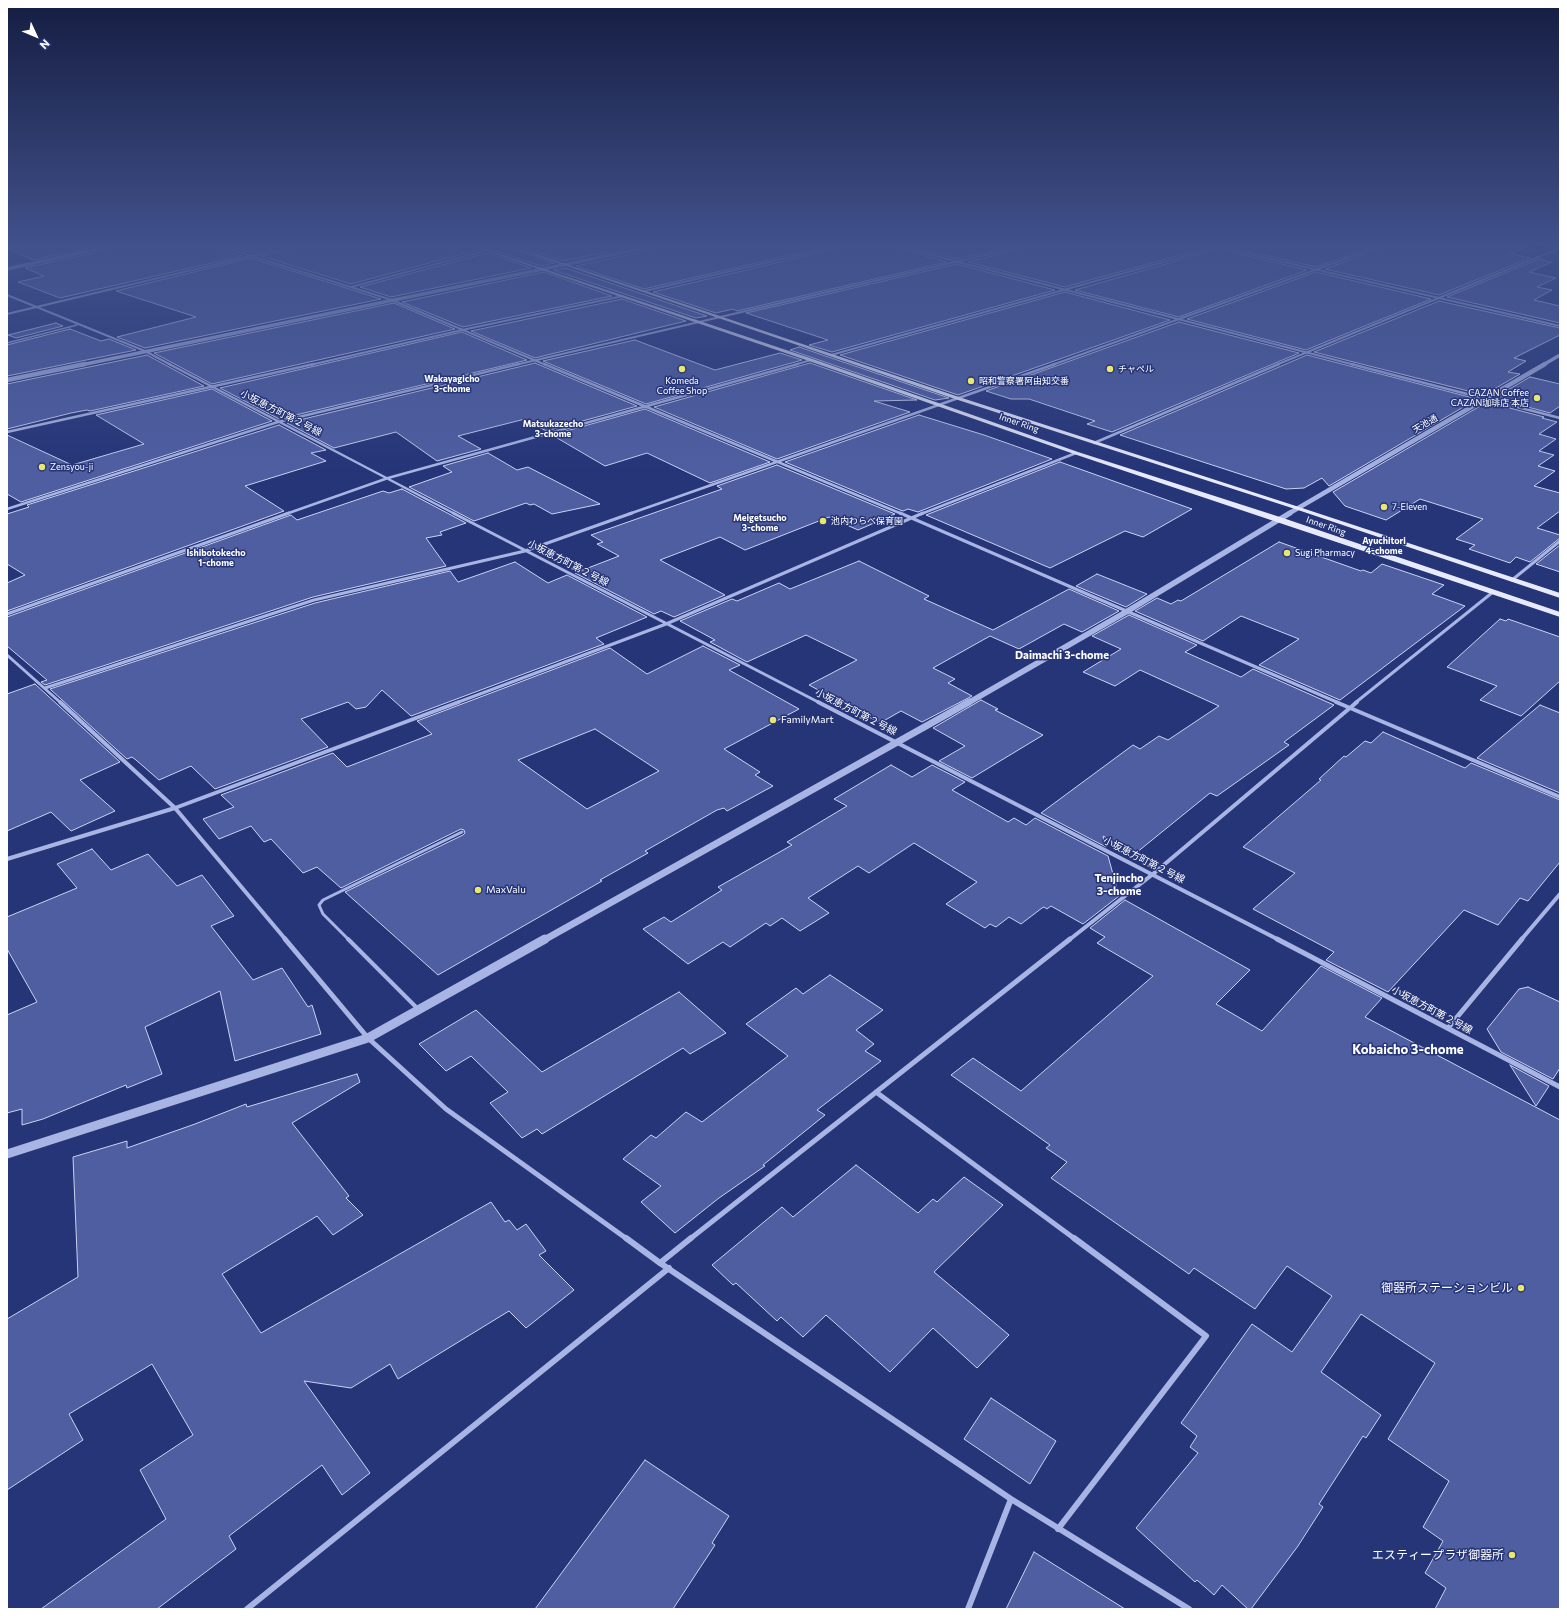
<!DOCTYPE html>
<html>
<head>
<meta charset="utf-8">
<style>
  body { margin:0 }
  #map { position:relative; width:1567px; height:1616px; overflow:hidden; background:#263578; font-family:Commissioner,sans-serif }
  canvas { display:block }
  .frame { position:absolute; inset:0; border:8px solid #fff; pointer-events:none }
  .north { position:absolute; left:16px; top:16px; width:40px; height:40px; -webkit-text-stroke:3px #263578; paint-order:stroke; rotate:134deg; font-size:11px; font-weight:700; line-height:16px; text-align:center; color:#fff }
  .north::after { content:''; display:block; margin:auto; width:14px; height:18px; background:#fff; clip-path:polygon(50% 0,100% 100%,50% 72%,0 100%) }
</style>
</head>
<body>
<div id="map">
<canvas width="1567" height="1616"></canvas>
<div class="frame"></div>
<div class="north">N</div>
</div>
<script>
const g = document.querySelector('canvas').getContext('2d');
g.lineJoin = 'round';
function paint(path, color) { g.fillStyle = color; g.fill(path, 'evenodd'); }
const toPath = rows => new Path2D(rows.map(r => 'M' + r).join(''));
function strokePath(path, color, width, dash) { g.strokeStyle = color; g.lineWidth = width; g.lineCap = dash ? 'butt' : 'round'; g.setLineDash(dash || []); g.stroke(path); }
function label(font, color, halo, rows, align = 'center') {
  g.font = font + ' Commissioner,"Noto Sans JP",sans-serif'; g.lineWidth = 3; g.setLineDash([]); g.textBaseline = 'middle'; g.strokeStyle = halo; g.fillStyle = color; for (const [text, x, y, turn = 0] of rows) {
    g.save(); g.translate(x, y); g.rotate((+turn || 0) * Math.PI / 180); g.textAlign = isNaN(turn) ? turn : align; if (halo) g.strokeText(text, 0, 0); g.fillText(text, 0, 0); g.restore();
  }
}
const building = toPath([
  [7,246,97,246,33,260,7,248,7,246],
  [113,246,218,246,219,248,242,256,60,298,18,282,44,276,25,268,111,249,113,246],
  [227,246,284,246,252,253,227,246],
  [295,246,470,246,478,250,351,284,261,256,294,248,295,246],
  [480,246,507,246,508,247,554,263,541,266,480,246],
  [517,246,640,246,563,261,517,246],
  [657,246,829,246,644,289,576,266,655,249,657,246],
  [840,246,895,246,896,248,947,262,737,311,733,309,716,313,653,292,839,248,840,246],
  [906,246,1015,246,957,259,906,246],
  [1026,246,1120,246,1125,247,1130,246,1213,246,1065,287,968,262,1025,248,1026,246],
  [1224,246,1375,246,1316,267,1224,246],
  [1383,246,1529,246,1510,254,1530,258,1439,295,1325,269,1382,248,1383,246],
  [1218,249,1307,270,1179,317,1075,290,1218,249],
  [487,253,531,268,391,297,360,287,487,253],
  [251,258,381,299,145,348,117,337,196,317,116,291,251,258],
  [1539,259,1552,262,1529,272,1556,278,1537,287,1552,290,1534,300,1560,306,1560,323,1447,297,1539,259],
  [957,264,1055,290,832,352,809,345,828,340,746,313,957,264],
  [566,268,707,316,696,318,553,270,566,268],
  [544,272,612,296,463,327,402,302,544,272],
  [1316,272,1431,299,1306,350,1187,319,1316,272],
  [1065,292,1170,320,958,395,840,355,1065,292],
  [622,299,686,321,535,358,471,331,622,299],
  [1439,301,1560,328,1560,335,1514,358,1526,361,1508,372,1520,374,1484,395,1314,352,1439,301],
  [394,303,455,329,212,384,154,353,394,303],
  [1179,322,1299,353,1112,432,1087,424,1095,421,1029,399,1011,399,986,391,1179,322],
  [56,323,63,326,16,338,8,335,56,323],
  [70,329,101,341,109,339,136,350,7,376,7,345,70,329],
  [462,332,527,360,279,419,220,388,462,332],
  [635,340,715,370,780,353,802,360,646,404,543,361,635,340],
  [799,347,949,398,935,400,790,350,799,347],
  [147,355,204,386,90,411,87,410,71,413,7,429,7,384,147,355],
  [1307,355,1477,399,1329,486,1322,478,1304,488,1286,489,1120,435,1307,355],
  [535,363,637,406,546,431,525,419,458,436,481,449,437,461,396,432,334,448,287,423,535,363],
  [810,363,917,400,874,401,910,412,777,459,654,407,810,363],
  [1530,377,1560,384,1560,406,1550,413,1494,398,1530,377],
  [212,389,272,421,21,502,7,494,7,435,72,465,144,444,96,415,212,389],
  [1487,402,1544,417,1542,418,1557,422,1539,434,1556,439,1539,451,1554,455,1538,466,1555,471,1534,486,1560,493,1560,511,1537,528,1560,535,1560,538,1530,562,1516,557,1510,563,1469,549,1475,545,1456,539,1483,519,1420,499,1386,520,1345,506,1333,492,1487,402],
  [645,409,770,462,710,483,647,453,605,466,552,435,645,409],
  [919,415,984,435,1052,459,918,512,908,509,903,511,900,510,785,462,919,415],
  [279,425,326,450,311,453,326,461,245,486,284,511,7,611,7,583,25,575,7,564,7,514,29,507,27,505,279,425],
  [488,453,517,470,528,467,600,504,552,514,534,504,530,505,526,503,474,521,409,487,452,472,443,466,488,453],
  [1060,462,1192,509,1143,537,1125,531,1050,568,926,515,1060,462],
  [777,465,895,514,858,530,829,517,745,550,720,537,660,560,725,595,674,617,661,611,654,614,575,573,619,556,597,544,603,542,591,535,722,489,717,486,777,465],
  [402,489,466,523,440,532,442,535,426,538,446,566,313,597,45,685,41,682,47,680,7,646,7,617,291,515,297,520,383,491,389,493,402,489],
  [1279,542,1361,571,1363,570,1371,573,1382,564,1444,585,1432,594,1465,606,1340,700,1259,665,1299,639,1241,616,1203,641,1135,611,1157,598,1171,604,1178,600,1181,601,1279,542],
  [1560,545,1560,572,1536,564,1560,545],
  [859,561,929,596,924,599,993,630,1069,589,1119,611,1082,632,1064,624,1019,649,990,636,933,668,955,679,948,683,972,696,922,722,901,711,880,723,809,685,857,660,806,635,747,662,710,642,715,640,680,621,732,599,737,601,779,583,790,589,859,561],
  [515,562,548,583,567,575,647,617,596,638,604,644,411,716,382,690,366,707,356,709,348,702,301,719,328,747,215,789,191,766,159,780,136,760,132,757,127,759,50,689,315,603,450,571,458,582,515,562],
  [1097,574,1147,594,1126,607,1076,586,1097,574],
  [1129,615,1197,645,1185,652,1241,677,1253,669,1334,705,1284,742,1289,745,1217,796,1210,793,1136,853,1103,836,1106,847,1041,813,1133,745,1140,749,1159,736,1168,740,1219,706,1140,670,1115,686,1083,672,1121,649,1092,636,1129,615],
  [1500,619,1506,621,1508,619,1560,637,1560,681,1521,716,1480,700,1497,686,1447,667,1500,619],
  [703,646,740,665,729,670,799,709,724,749,760,772,755,775,773,786,727,811,724,808,717,810,645,851,648,853,600,880,602,881,438,975,345,892,463,835,465,833,464,830,461,829,341,888,317,867,303,873,271,839,264,842,251,826,219,839,203,819,234,807,221,795,333,753,347,767,432,734,417,721,610,648,647,674,703,646],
  [595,729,659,771,587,809,518,760,595,729],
  [35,684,120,762,80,780,115,811,71,831,51,812,7,831,7,694,35,684],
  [981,700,998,709,995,710,1043,735,972,778,939,761,965,746,933,728,981,700],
  [1540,705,1560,713,1560,793,1477,758,1540,705],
  [1383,732,1465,768,1471,763,1560,800,1560,862,1528,901,1520,898,1498,925,1464,910,1388,992,1326,960,1334,952,1253,909,1295,873,1243,847,1321,780,1319,779,1344,756,1346,757,1365,741,1371,743,1383,732],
  [891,765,912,777,932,765,965,782,952,790,1008,822,1014,818,1026,825,1035,818,1108,856,1119,896,1083,924,1051,906,1047,909,1044,907,1042,908,1021,924,1009,917,996,927,990,924,985,928,946,904,977,882,914,843,869,873,858,866,808,898,829,913,800,931,782,918,770,926,766,923,730,947,723,942,688,964,643,929,664,917,671,922,722,890,718,887,792,845,787,842,847,806,834,799,891,765],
  [92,849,111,870,148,854,177,886,202,875,234,916,211,926,253,980,282,968,308,1007,312,1005,321,1034,235,1061,220,991,145,1027,162,1074,127,1088,126,1085,43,1119,22,1125,22,1109,7,1113,7,1015,37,1002,7,949,7,917,77,888,57,864,92,849],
  [1125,900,1250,970,1216,1004,1262,1031,1321,966,1382,998,1365,1017,1560,1120,1560,1609,1435,1609,1446,1588,1425,1573,1443,1541,1423,1527,1449,1481,1388,1439,1435,1363,1361,1314,1321,1372,1381,1415,1366,1438,1363,1436,1319,1504,1323,1507,1298,1546,1251,1609,1248,1609,1222,1585,1214,1595,1197,1580,1195,1582,1136,1528,1198,1453,1190,1447,1197,1436,1181,1423,1252,1324,1292,1352,1332,1296,1287,1266,1255,1309,1194,1268,1189,1274,1051,1178,1067,1162,1046,1148,1050,1145,951,1075,973,1058,1021,1091,1153,976,1097,943,1105,937,1090,928,1125,900],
  [830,975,883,1010,856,1030,874,1044,865,1051,881,1061,817,1110,825,1115,763,1165,765,1166,719,1198,675,1233,641,1202,661,1186,623,1159,651,1135,656,1138,686,1112,702,1122,788,1056,746,1024,796,988,803,994,830,975],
  [1528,987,1560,1002,1560,1068,1553,1079,1501,1052,1487,1029,1519,989,1528,987],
  [679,992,726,1033,690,1054,683,1048,542,1134,537,1129,522,1138,490,1103,508,1092,471,1056,446,1071,419,1044,476,1010,542,1072,679,992],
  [1510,1065,1549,1086,1536,1106,1510,1065],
  [357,1074,360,1082,292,1123,349,1196,346,1198,363,1215,333,1235,317,1216,222,1274,261,1333,491,1202,505,1222,509,1220,517,1230,526,1224,546,1251,539,1255,574,1290,526,1328,509,1311,398,1379,390,1364,351,1388,304,1381,370,1473,342,1495,322,1465,229,1536,236,1549,157,1609,41,1609,166,1519,140,1470,193,1435,152,1364,69,1414,83,1440,7,1490,7,1319,78,1277,73,1157,127,1141,127,1148,195,1124,246,1104,247,1107,357,1074],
  [856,1165,918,1213,933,1199,937,1202,964,1177,1003,1205,934,1272,1009,1335,977,1368,933,1328,890,1372,826,1315,803,1337,781,1317,777,1321,736,1283,733,1285,712,1265,782,1207,793,1217,856,1165],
  [991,1398,1056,1441,1030,1484,964,1439,991,1398],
  [645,1460,729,1516,712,1543,715,1545,673,1609,535,1609,645,1460],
  [1034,1552,1125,1609,1006,1609,1034,1552]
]);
const serviceFar2 = toPath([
  [7,343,77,325]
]);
const serviceFar1 = toPath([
  [349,940,323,914,319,905,323,900,462,832]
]);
const service = toPath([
  [348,939,418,1009]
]);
const minorFar5 = toPath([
  [220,246,392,300,546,365],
  [897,246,1355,365],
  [1219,247,1560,326],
  [351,287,488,250],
  [645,291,838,246],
  [7,295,145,351,171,365],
  [7,314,293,246],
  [831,355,1221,246],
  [310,365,462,330,623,296],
  [515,365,1024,246],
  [794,365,811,360],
  [1052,365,1381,246],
  [1276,365,1560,248]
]);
const minorFar4 = toPath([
  [169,364,455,514],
  [544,364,902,514],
  [1351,364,1560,418],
  [7,432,314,364],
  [1094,443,1279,364],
  [7,509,278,422,519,364],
  [286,514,388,478,798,364],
  [629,514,1055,364],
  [921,514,1076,453]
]);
const minorFar3 = toPath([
  [453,513,820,703],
  [900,513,1339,703],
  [1512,580,1560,541],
  [7,614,289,513],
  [7,655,61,703],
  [45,688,314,600,525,551,632,513],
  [456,703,666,624,923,513],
  [1355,703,1493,592]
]);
const minorFar2 = toPath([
  [60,702,175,808,286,940],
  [818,702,1279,940],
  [1336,702,1560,797],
  [7,859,175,808,459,702],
  [1069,940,1153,874,1357,702],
  [1521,940,1560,894]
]);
const minorFar1 = toPath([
  [285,939,368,1038,446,1109,627,1239],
  [1277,939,1560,1087],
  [1448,1028,1522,939],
  [876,1092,1075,1239],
  [690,1239,1070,939]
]);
const minor = toPath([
  [626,1238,660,1263,1011,1499,1189,1609],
  [660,1263,691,1238],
  [1058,1529,1206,1336,1074,1238],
  [247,1609,669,1268],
  [968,1609,1011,1499]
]);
const tertiaryFar4 = toPath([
  [1548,246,1560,248],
  [7,269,110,246],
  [81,365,654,246],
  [1543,365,1560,355]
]);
const tertiaryFar3 = toPath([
  [7,380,85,364],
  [1288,514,1545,364]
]);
const tertiaryFar2 = toPath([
  [968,703,1126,612,1290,513]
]);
const tertiaryFar1 = toPath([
  [544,940,969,702]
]);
const tertiary = toPath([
  [7,1154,368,1038,545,939]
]);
const primary = toPath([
  [471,246,476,246,813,359,1078,452,1283,518,1560,612,1560,617,1074,454,809,361,471,246],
  [508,246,513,246,959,397,1299,507,1560,593,1560,598,1295,509,955,399,508,246]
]);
const markers = [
  [682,369,4,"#ebe76e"],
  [1110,369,4,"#ebe76e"],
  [971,381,4,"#ebe76e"],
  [1537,398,4,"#ebe76e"],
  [42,467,4,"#ebe76e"],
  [1384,507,4,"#ebe76e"],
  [823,521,4,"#ebe76e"],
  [1287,553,4,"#ebe76e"],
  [773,720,4,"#ebe76e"],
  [478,890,4,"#ebe76e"],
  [1521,1288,4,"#ebe76e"],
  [1512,1555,4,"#ebe76e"]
];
const farPoinames = [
  ["チャペル",1118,369],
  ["Komeda",682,381,"center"],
  ["Coffee Shop",682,391,"center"],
  ["昭和警察署阿由知交番",979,381],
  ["CAZAN Coffee",1529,393,"right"],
  ["CAZAN珈琲店 本店",1529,403,"right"],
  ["Zensyou-ji",50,467],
  ["7-Eleven",1392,507],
  ["池内わらべ保育園",831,521],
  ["Sugi Pharmacy",1295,553]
];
const farNeighbourhoodnames = [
  ["Wakayagicho",452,379],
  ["3-chome",452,389],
  ["Matsukazecho",553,424],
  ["3-chome",553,434],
  ["Meigetsucho",760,518],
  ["3-chome",760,528],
  ["Ayuchitori",1384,541],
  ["4-chome",1384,551],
  ["Ishibotokecho",216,553],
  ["1-chome",216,563]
];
const farStreetnames = [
  ["Inner Ring",1019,423,19],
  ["天池通",1425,424,-30],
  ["Inner Ring",1326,526,19]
];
const streetNames = [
  ["小坂恵方町第２号線",281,413,27],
  ["小坂恵方町第２号線",568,563,27],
  ["小坂恵方町第２号線",856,712,27],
  ["小坂恵方町第２号線",1144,860,27],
  ["小坂恵方町第２号線",1432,1010,28]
];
const poiNames = [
  ["FamilyMart",781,720],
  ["MaxValu",486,890]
];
const neighbourhoodNames = [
  ["Daimachi 3-chome",1062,655],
  ["Tenjincho",1119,878],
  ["3-chome",1119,891]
];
const nearPoinames = [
  ["御器所ステーションビル",1513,1288],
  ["エスティープラザ御器所",1504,1555]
];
const nearNeighbourhoodnames = [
  ["Kobaicho 3-chome",1408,1050]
];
paint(building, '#4f5ea1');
strokePath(building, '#cad2f2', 1);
strokePath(serviceFar2, '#a8b4e3', 1.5);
strokePath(serviceFar1, '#a8b4e3', 3);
strokePath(service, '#a8b4e3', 4);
strokePath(minorFar5, '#a8b4e3', 2);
strokePath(minorFar4, '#a8b4e3', 2.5);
strokePath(minorFar3, '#a8b4e3', 3);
strokePath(minorFar2, '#a8b4e3', 4);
strokePath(minorFar1, '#a8b4e3', 5);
strokePath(minor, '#a8b4e3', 6);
strokePath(tertiaryFar4, '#a8b4e3', 3.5);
strokePath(tertiaryFar3, '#a8b4e3', 4.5);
strokePath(tertiaryFar2, '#a8b4e3', 5.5);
strokePath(tertiaryFar1, '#a8b4e3', 7);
strokePath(tertiary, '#a8b4e3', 9);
paint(primary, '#e7eafc');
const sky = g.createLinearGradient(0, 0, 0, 472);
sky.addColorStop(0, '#151d42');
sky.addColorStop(0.52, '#41518b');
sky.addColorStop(1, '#41518b00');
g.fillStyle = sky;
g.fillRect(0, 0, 1567, 472);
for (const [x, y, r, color] of markers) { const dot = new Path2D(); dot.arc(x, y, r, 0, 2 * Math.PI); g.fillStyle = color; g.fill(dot); strokePath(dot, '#263578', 1.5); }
label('9px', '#fff', '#263578', farPoinames, 'left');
label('bold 9px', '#fff', '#263578', farNeighbourhoodnames);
label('9px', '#fff', '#263578', farStreetnames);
label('10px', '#fff', '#263578', streetNames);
label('10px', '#fff', '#263578', poiNames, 'left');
label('bold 11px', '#fff', '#263578', neighbourhoodNames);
label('12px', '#fff', '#263578', nearPoinames, 'right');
label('bold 13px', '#fff', '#263578', nearNeighbourhoodnames);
</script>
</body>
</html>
